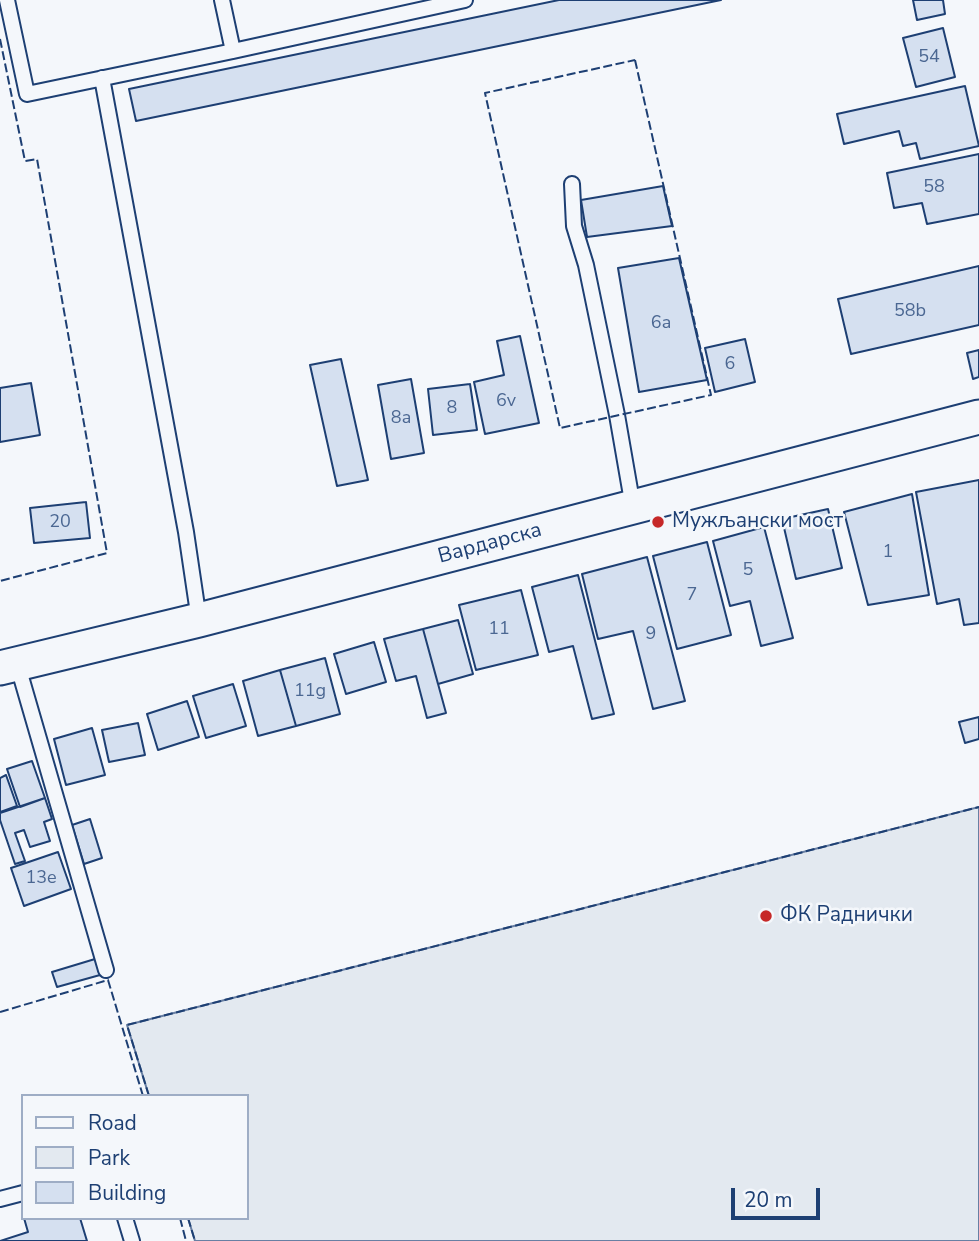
<!DOCTYPE html>
<html>
<head>
<meta charset="utf-8">
<style>
  body { margin:0 }
  #map { position:relative; width:979px; height:1241px; overflow:hidden; background:#f4f7fb; font-family:"Nunito Sans",sans-serif }
  canvas { display:block }
  .legend { position:absolute; left:21px; top:1094px; width:228px; height:126px; box-sizing:border-box; background:#f4f7fb; border:2px solid #9eadc5; margin:0; padding:9px 12px; list-style:none; font-size:21px; color:#1d3f73 }
  .legend li { display:flex; align-items:center; gap:14px; height:35px }
  .legend b { width:35px; border:2px solid #9eadc5 }
  .scale { position:absolute; left:731px; top:1188px; width:89px; height:32px; box-sizing:border-box; border:4px solid #1d3f73; border-top:0; padding-left:9px; font-size:21px; line-height:24px; white-space:nowrap; color:#1d3f73; -webkit-text-stroke:5px #f4f7fb; paint-order:stroke }
</style>
</head>
<body>
<div id="map">
<canvas width="979" height="1241"></canvas>
<ul class="legend">
<li><b style="height:9px;background:#f4f7fb"></b>Road</li>
<li><b style="height:19px;background:#e3e9f0"></b>Park</li>
<li><b style="height:19px;background:#d5e0f0"></b>Building</li>
</ul>
<div class="scale">20 m</div>
</div>
<script>
const g = document.querySelector('canvas').getContext('2d');
g.lineJoin = 'round';
function paint(path, color) { g.fillStyle = color; g.fill(path, 'evenodd'); }
const toPath = rows => new Path2D(rows.map(r => 'M' + r).join(''));
function strokePath(path, color, width, dash) { g.strokeStyle = color; g.lineWidth = width; g.lineCap = dash ? 'butt' : 'round'; g.setLineDash(dash || []); g.stroke(path); }
function label(font, color, halo, rows, align = 'center') {
  g.font = font + ' "Nunito Sans",sans-serif'; g.lineWidth = 5; g.setLineDash([]); g.textBaseline = 'middle'; g.strokeStyle = halo; g.fillStyle = color; for (const [text, x, y, turn = 0] of rows) {
    g.save(); g.translate(x, y); g.rotate((+turn || 0) * Math.PI / 180); g.textAlign = isNaN(turn) ? turn : align; if (halo) g.strokeText(text, 0, 0); g.fillText(text, 0, 0); g.restore();
  }
}
const green = toPath([
  [979,807,979,1241,195,1241,188,1218,247,1218,247,1096,149,1096,127,1025,979,807]
]);
const building = toPath([
  [559,0,721,0,136,121,129,89,559,0],
  [913,0,943,0,945,14,917,20,913,0],
  [943,28,955,77,916,87,903,38,943,28],
  [965,86,979,146,920,159,916,143,903,146,899,131,844,144,837,114,965,86],
  [979,154,979,214,927,224,922,203,894,208,887,173,979,154],
  [663,186,672,226,587,237,581,200,663,186],
  [679,258,707,380,639,392,618,268,679,258],
  [979,266,979,325,851,354,838,299,979,266],
  [520,336,539,423,485,434,474,382,504,375,497,341,520,336],
  [745,339,755,382,715,392,705,348,745,339],
  [979,350,979,377,973,379,967,353,979,350],
  [341,359,368,480,337,486,310,365,341,359],
  [411,379,424,453,391,459,378,385,411,379],
  [31,383,40,435,0,442,0,388,31,383],
  [470,384,477,430,433,435,428,389,470,384],
  [979,480,979,623,964,625,959,599,937,604,916,492,979,480],
  [912,494,929,595,868,605,844,512,912,494],
  [86,502,90,538,34,543,30,508,86,502],
  [828,509,842,568,796,579,782,519,828,509],
  [764,527,793,638,761,646,750,601,730,606,713,541,764,527],
  [707,542,731,635,677,649,653,556,707,542],
  [647,557,685,701,653,709,633,631,598,639,582,574,647,557],
  [578,575,614,714,592,719,573,646,549,652,532,587,578,575],
  [521,590,538,655,476,670,459,605,521,590],
  [458,620,473,674,438,684,423,629,458,620],
  [423,629,446,713,427,718,416,676,396,681,384,639,423,629],
  [374,642,386,682,346,694,334,654,374,642],
  [325,658,340,714,296,726,280,670,325,658],
  [280,670,296,726,258,736,243,681,280,670],
  [233,684,246,726,206,738,193,696,233,684],
  [187,701,199,737,158,750,147,714,187,701],
  [979,717,979,739,965,743,959,722,979,717],
  [138,723,145,755,109,762,102,730,138,723],
  [92,728,105,775,66,785,54,739,92,728],
  [32,761,45,798,20,807,7,769,32,761],
  [6,775,17,806,0,812,0,778,6,775],
  [45,798,52,819,44,822,50,841,30,847,24,830,15,833,25,861,15,864,0,820,0,813,45,798],
  [90,819,102,858,84,864,72,825,90,819],
  [58,852,71,889,24,906,11,868,58,852],
  [95,959,100,975,57,987,52,972,95,959],
  [24,1218,80,1218,87,1241,0,1241,28,1232,24,1218]
]);
const service = toPath([
  [7,0,27,94,233,51,222,0],
  [233,51,465,0],
  [102,78,186,532,199,620],
  [572,184,574,226,586,265,617,415,633,507],
  [17,663,106,970],
  [0,1199,23,1193],
  [125,1218,132,1241]
]);
const tertiary = toPath([
  [0,668,199,620,979,417]
]);
const fence = toPath([
  [0,39,25,161,37,159,107,553,0,581],
  [635,60,711,395,560,428,485,93,635,60],
  [0,1012,108,980,143,1096],
  [149,1096,127,1025,979,807],
  [180,1218,186,1241],
  [188,1218,195,1241]
]);
const markers = [
  [658,522,7,"#c62828"],
  [766,916,7,"#c62828"]
];
const numberNames = [
  ["54",929,58],
  ["58",934,188],
  ["58b",910,312],
  ["6a",661,324],
  ["6",730,365],
  ["6v",506,402],
  ["8",452,409],
  ["8a",401,419],
  ["20",60,523],
  ["1",888,553],
  ["5",748,571],
  ["7",692,596],
  ["11",499,630],
  ["9",651,635],
  ["11g",310,692],
  ["13e",41,879]
];
const poiNames = [
  ["Мужљански мост",672,522],
  ["ФК Раднички",780,916]
];
const streetNames = [
  ["Вардарска",490,544,-15]
];
paint(green, '#e3e9f0');
strokePath(green, '#687fa3', 2);
paint(building, '#d5e0f0');
strokePath(building, '#1d3f73', 2);
strokePath(service, '#1d3f73', 18);
strokePath(tertiary, '#1d3f73', 37);
strokePath(service, '#f4f7fb', 14);
strokePath(tertiary, '#f4f7fb', 33);
strokePath(fence, '#1d3f73', 2, [9, 3.5]);
for (const [x, y, r, color] of markers) { const dot = new Path2D(); dot.arc(x, y, r, 0, 2 * Math.PI); g.fillStyle = color; g.fill(dot); strokePath(dot, '#f4f7fb', 2.5); }
label('18px', '#4b6792', null, numberNames);
label('21px', '#1d3f73', '#f4f7fb', poiNames, 'left');
label('21px', '#1d3f73', '#f4f7fb', streetNames);
</script>
</body>
</html>
